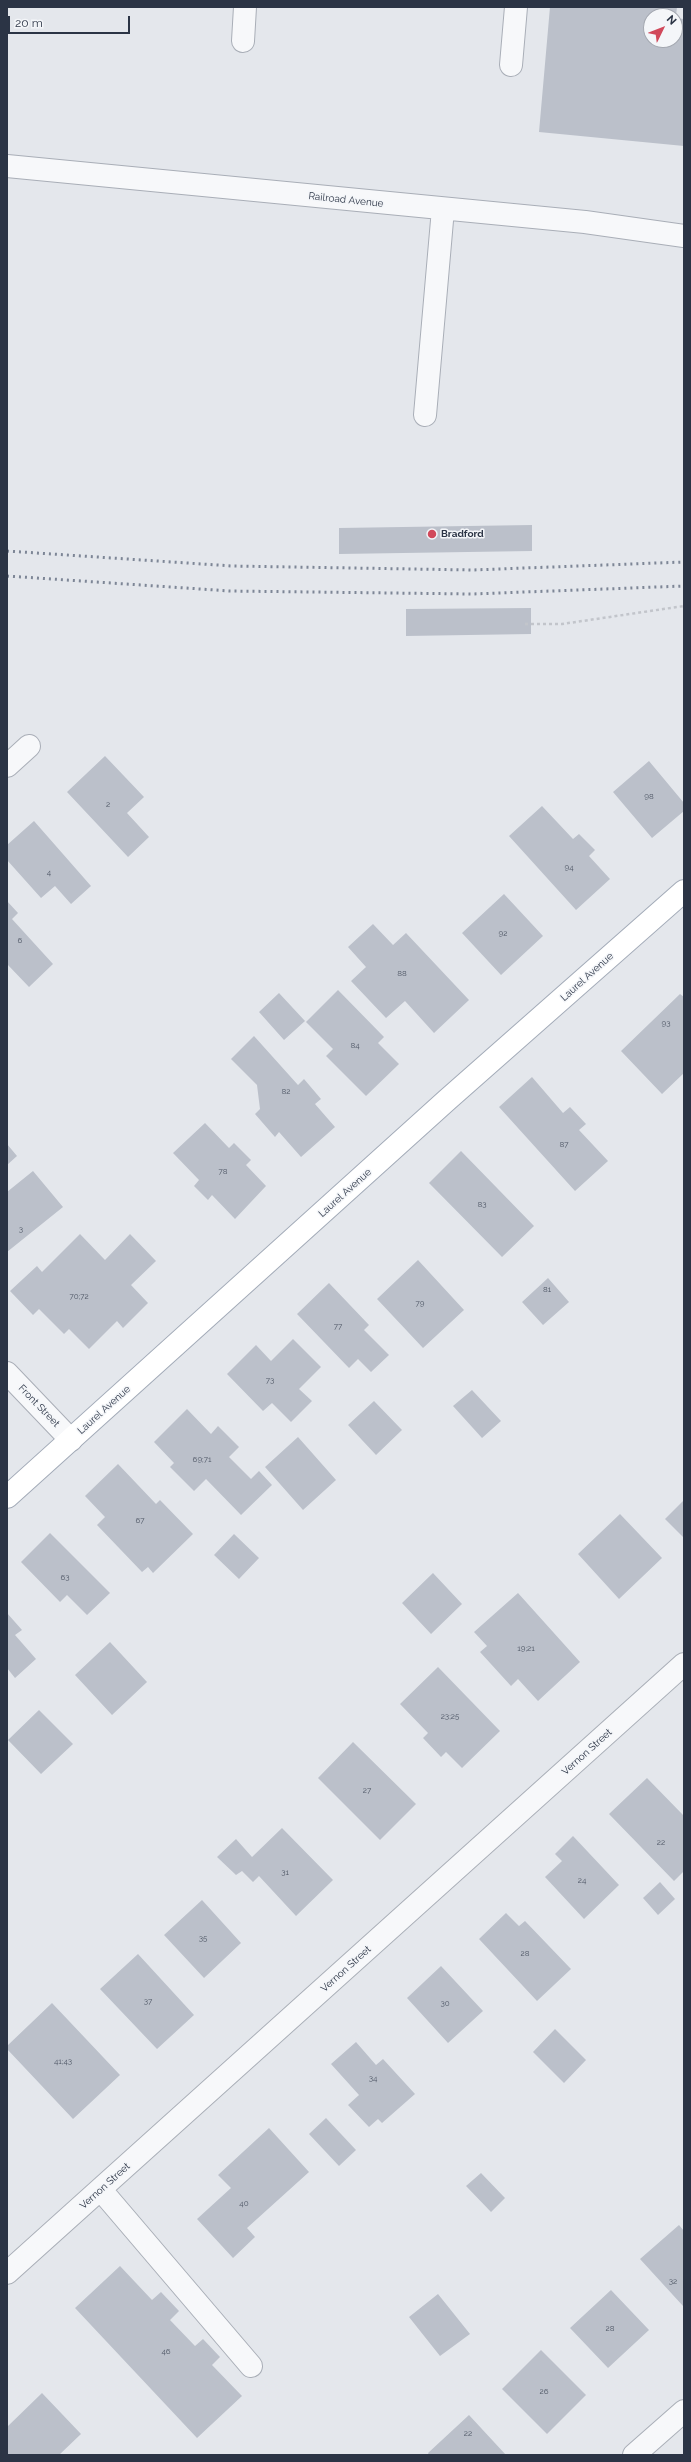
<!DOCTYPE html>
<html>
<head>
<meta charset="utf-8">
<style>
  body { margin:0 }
  #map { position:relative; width:691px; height:2462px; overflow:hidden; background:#e4e7ec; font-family:Raleway,sans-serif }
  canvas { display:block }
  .frame { position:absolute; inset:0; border:8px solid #2b3445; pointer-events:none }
  .north { position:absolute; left:643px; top:8px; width:40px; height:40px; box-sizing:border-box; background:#f4f6f9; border:1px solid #a4a8b1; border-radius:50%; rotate:47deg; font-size:11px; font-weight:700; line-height:16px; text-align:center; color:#2b3445 }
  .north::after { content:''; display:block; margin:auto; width:14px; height:18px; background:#d1495b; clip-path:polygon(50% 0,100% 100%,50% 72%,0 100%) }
  .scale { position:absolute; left:8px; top:16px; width:122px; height:18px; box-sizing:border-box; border:2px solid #2b3445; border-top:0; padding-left:5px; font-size:12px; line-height:14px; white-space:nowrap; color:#2b3445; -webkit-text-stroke:3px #f4f6f9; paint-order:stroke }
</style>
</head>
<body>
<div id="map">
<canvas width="691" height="2462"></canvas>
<div class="frame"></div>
<div class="north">N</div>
<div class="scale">20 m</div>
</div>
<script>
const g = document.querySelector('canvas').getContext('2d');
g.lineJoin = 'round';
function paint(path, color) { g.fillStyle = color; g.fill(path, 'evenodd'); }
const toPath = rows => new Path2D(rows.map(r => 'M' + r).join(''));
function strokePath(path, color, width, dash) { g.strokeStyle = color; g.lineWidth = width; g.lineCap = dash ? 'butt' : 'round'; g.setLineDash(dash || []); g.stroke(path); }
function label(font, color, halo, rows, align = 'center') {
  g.font = font + ' Raleway,sans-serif'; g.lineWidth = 3; g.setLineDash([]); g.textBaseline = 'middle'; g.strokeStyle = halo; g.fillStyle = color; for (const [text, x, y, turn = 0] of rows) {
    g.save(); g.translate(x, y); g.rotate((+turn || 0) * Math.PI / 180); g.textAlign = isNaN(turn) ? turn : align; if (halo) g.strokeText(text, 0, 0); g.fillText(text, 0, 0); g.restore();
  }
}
const building = toPath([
  [550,7,677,7,676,16,651,16,651,40,675,40,675,18,684,19,684,146,539,132],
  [532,525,532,551,339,554,339,528],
  [531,608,531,634,406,636,406,609],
  [105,756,144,797,127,813,149,837,128,857,67,792],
  [649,761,684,803,684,811,652,838,613,792],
  [542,806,573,839,579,834,595,850,589,856,610,879,576,910,509,836],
  [34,821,91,886,71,904,55,886,41,898,7,860,7,845],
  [504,894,543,936,501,975,462,933],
  [7,901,18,913,12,919,53,964,29,987,7,964],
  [373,924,393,945,406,933,469,1000,434,1033,405,1001,386,1018,351,981,366,967,348,947],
  [338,990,384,1037,378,1043,399,1064,366,1096,326,1056,333,1049,306,1022],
  [279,993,305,1021,284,1040,259,1012],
  [680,994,684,997,684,1073,662,1094,621,1051],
  [254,1036,298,1085,304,1079,321,1099,315,1104,335,1127,301,1157,279,1132,275,1137,255,1114,260,1109,257,1085,231,1059],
  [532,1077,563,1113,570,1107,586,1124,579,1130,608,1161,575,1191,499,1107],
  [205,1123,229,1148,234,1143,251,1160,246,1165,266,1186,235,1219,212,1195,208,1200,194,1186,199,1180,173,1153],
  [7,1144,17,1156,7,1165],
  [461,1151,534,1226,502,1257,429,1183],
  [33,1171,63,1207,7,1252,7,1192],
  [80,1234,105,1260,130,1234,156,1261,131,1285,148,1303,123,1328,117,1321,89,1349,69,1329,64,1334,39,1309,33,1315,10,1291,37,1266,42,1272],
  [418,1260,464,1310,423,1348,377,1299],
  [548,1278,569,1302,543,1325,522,1302],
  [329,1283,369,1325,364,1330,389,1355,371,1372,358,1359,349,1368,297,1314],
  [293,1339,321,1367,299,1389,312,1401,291,1422,272,1403,263,1411,227,1374,256,1345,271,1361],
  [472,1390,501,1421,482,1438,453,1406],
  [374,1401,402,1430,376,1455,348,1425],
  [187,1409,211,1434,218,1426,239,1447,229,1457,251,1479,259,1471,272,1485,241,1515,206,1479,194,1491,170,1467,174,1463,154,1442],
  [298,1437,336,1480,303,1510,265,1467],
  [118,1464,156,1504,160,1500,193,1534,153,1573,148,1567,142,1572,97,1525,105,1517,85,1496],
  [684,1500,684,1538,665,1519],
  [620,1514,662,1558,619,1599,578,1554],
  [50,1533,110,1593,87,1615,67,1595,60,1602,21,1562],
  [234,1534,259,1558,239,1579,214,1555],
  [433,1573,462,1604,431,1634,402,1603],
  [518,1593,580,1662,538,1701,518,1679,511,1686,480,1652,487,1646,474,1632],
  [7,1613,22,1630,15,1635,36,1659,15,1678,7,1668],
  [110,1642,147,1682,112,1715,75,1675],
  [438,1667,500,1731,462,1768,446,1752,441,1757,423,1738,428,1733,400,1704],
  [39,1710,73,1744,41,1774,8,1740],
  [353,1742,416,1804,380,1840,318,1778],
  [647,1778,684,1816,684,1871,674,1881,609,1814],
  [282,1828,333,1880,296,1916,259,1876,253,1882,242,1871,236,1875,217,1857,236,1839,252,1857],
  [573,1836,619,1885,584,1919,545,1877,562,1861,555,1854],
  [660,1882,675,1899,658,1915,643,1898],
  [202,1900,241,1943,204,1978,164,1935],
  [506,1913,519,1926,525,1921,571,1969,537,2001,479,1939],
  [138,1954,194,2015,157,2049,100,1989],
  [441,1966,483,2011,448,2043,407,1998],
  [52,2003,120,2075,73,2119,7,2049,7,2046],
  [555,2029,586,2060,564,2083,533,2052],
  [356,2042,376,2065,383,2059,415,2094,382,2123,378,2119,369,2127,348,2105,359,2095,331,2064],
  [326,2118,356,2150,339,2166,309,2134],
  [269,2128,309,2172,247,2228,255,2237,233,2258,197,2219,231,2188,218,2175],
  [481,2173,505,2198,491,2212,466,2186],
  [679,2225,684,2231,683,2306,640,2259],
  [120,2266,152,2300,161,2292,179,2311,170,2320,195,2346,203,2339,220,2357,212,2365,242,2396,197,2438,75,2308],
  [611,2290,649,2330,608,2368,570,2328],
  [438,2294,470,2334,440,2356,409,2317],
  [541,2350,586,2395,547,2434,502,2389],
  [42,2393,81,2434,59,2455,7,2455,7,2427],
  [469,2415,506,2455,429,2455,428,2453]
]);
const path = toPath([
  [525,624,562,624,684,606]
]);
const minor = toPath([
  [243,41,245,7],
  [511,65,516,7],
  [7,166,585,222,684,236],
  [425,415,443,209],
  [7,766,29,746],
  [7,1373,71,1440],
  [101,2190,251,2366],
  [7,2273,684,1664],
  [634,2455,684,2411]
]);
const major = toPath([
  [7,1497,447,1100,684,891]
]);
const rail = toPath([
  [7,551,232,566,472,570,684,562],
  [7,576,230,591,472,594,684,586]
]);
const markers = [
  [432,534,5,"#d1495b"]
];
const numberNames = [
  ["98",649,797],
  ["2",108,805],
  ["94",569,868],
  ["4",49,873],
  ["92",503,934],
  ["6",20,941],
  ["88",402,974],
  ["93",666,1024],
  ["84",355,1046],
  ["82",286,1092],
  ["87",564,1145],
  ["78",223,1172],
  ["83",482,1205],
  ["3",21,1230],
  ["81",547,1290],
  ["70;72",79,1297],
  ["79",420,1304],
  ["77",338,1327],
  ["73",270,1381],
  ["69;71",202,1460],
  ["67",140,1521],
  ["63",65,1578],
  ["19;21",526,1649],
  ["23;25",450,1717],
  ["27",367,1791],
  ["22",661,1843],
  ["31",285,1873],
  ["24",582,1881],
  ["35",203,1939],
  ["28",525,1954],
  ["37",148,2002],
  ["30",445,2004],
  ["41;43",63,2062],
  ["34",373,2079],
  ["40",244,2204],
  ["32",673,2282],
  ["28",610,2329],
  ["46",166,2352],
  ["26",544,2392],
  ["22",468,2434]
];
const streetNames = [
  ["Railroad Avenue",346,200,6],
  ["Laurel Avenue",587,977,-42],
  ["Laurel Avenue",345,1193,-42],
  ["Front Street",39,1406,46],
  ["Laurel Avenue",104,1410,-42],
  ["Vernon Street",587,1752,-42],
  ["Vernon Street",346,1969,-42],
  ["Vernon Street",105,2186,-42]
];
const poiNames = [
  ["Bradford",441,534]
];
paint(building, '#bbc0ca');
strokePath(minor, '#a9aeb7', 24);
strokePath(major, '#a3abb8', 24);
strokePath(path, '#c2c5cb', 2.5, [3, 3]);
strokePath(minor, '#f7f8fa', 22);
strokePath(major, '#fff', 22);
strokePath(rail, '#7d8696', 3, [2, 4]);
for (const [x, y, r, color] of markers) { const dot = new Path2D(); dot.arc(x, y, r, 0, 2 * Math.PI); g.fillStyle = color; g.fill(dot); strokePath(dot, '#f4f6f9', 1.5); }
label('8px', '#4f5766', null, numberNames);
label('10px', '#2b3445', '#f4f6f9', streetNames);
label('bold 10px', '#2b3445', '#f4f6f9', poiNames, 'left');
</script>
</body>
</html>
